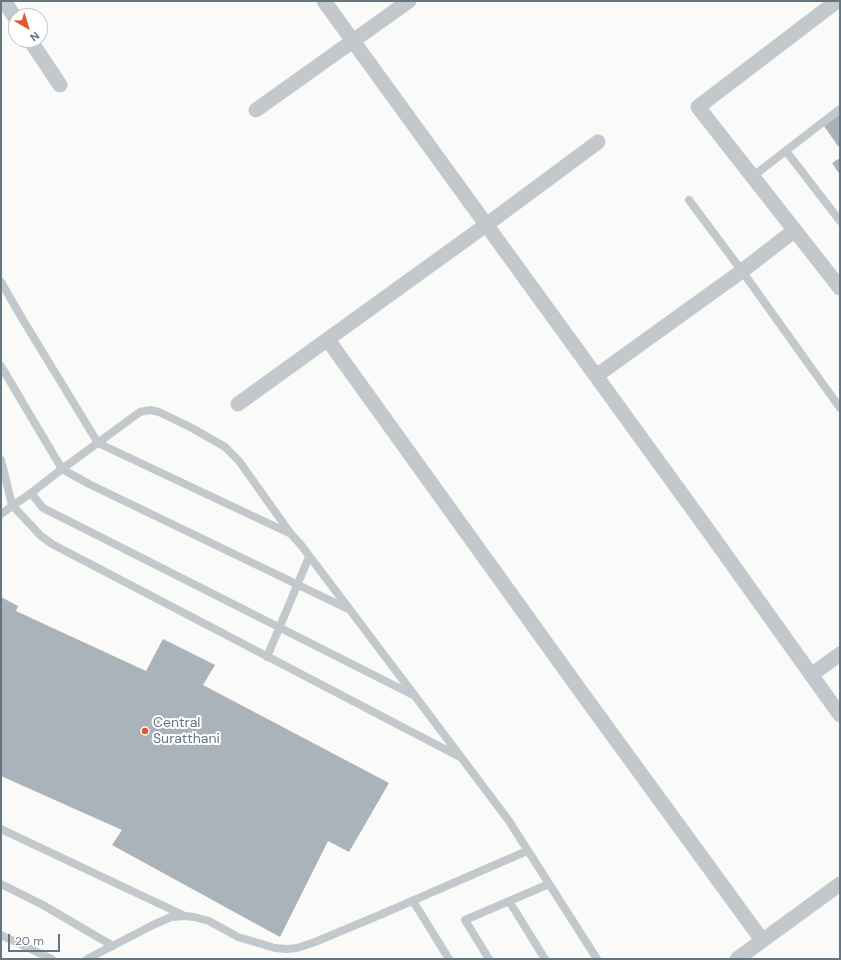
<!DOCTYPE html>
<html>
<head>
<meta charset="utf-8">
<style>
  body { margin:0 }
  #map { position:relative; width:841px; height:960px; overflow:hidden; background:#fafaf8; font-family:"DM Sans",sans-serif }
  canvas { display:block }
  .frame { position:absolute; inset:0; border:2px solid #657683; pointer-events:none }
  .north { position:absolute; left:8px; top:8px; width:40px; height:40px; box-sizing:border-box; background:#fff; border:1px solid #c1c8cd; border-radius:50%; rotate:142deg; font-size:11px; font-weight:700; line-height:16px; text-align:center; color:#657683 }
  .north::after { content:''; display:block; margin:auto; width:14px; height:18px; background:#e4572e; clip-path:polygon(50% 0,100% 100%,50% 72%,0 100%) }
  .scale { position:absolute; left:8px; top:934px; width:52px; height:18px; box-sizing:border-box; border:2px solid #657683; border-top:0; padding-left:5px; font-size:12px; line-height:14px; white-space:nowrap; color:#657683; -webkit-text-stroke:3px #fff; paint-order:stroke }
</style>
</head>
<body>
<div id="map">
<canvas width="841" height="960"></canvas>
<div class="frame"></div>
<div class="north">N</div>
<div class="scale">20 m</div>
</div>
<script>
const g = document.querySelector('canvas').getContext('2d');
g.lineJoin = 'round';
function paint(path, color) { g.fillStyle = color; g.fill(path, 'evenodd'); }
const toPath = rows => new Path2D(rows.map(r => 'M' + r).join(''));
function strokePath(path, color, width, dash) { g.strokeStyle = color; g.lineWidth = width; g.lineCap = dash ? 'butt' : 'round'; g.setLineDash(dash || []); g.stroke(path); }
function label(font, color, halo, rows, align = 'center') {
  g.font = font + ' "DM Sans",sans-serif'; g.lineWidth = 4; g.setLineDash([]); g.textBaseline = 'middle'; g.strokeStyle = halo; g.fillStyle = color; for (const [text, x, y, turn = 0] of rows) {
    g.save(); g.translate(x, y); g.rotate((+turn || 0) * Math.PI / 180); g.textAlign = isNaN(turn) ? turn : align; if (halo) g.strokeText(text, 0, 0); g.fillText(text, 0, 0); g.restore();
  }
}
const building = toPath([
  [840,114,840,149,824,126],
  [840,158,840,175,832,163],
  [1,597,18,606,16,611,146,671,163,639,215,665,203,685,389,783,349,852,328,841,280,937,112,845,122,830,1,776]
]);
const service = toPath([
  [786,151,840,221],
  [752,177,840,109],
  [689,200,742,271,840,408],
  [1,282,23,320,98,443,291,534],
  [1,366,62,469,89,484,346,608],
  [1,460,12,505,41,536,52,544,458,756],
  [31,493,43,508,63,518,413,695],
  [1,514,31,493,62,469,140,412,150,410,159,412,192,428,225,447,239,461,291,534,301,545,415,696,509,821,597,959],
  [267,657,309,557],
  [1,829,185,916],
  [1,884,43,905,113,946],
  [413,901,449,959],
  [509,901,545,959],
  [1,935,52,959],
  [87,959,153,925,171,917,185,916,194,917,209,921,238,937,275,948,287,949,297,948,315,942,382,914,527,851],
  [489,959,465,920,549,884]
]);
const minor = toPath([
  [4,1,16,19],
  [324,1,710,533,840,715],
  [837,1,698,107,840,288],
  [30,40,60,85],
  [256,110,409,1],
  [328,340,587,700,762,940],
  [596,376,742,271,795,230],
  [238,404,486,225,598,142],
  [811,675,840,654],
  [737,959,840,884]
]);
const markers = [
  [145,731,4,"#e4572e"]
];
const poiNames = [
  ["Central",153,723],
  ["Suratthani",153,739]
];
paint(building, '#aab3b9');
strokePath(service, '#c3c8cc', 8);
strokePath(minor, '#c3c8cc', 15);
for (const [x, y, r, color] of markers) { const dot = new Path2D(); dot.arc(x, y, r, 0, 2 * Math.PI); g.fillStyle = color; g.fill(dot); strokePath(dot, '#fff', 1.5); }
label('14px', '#657683', '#fff', poiNames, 'left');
</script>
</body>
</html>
